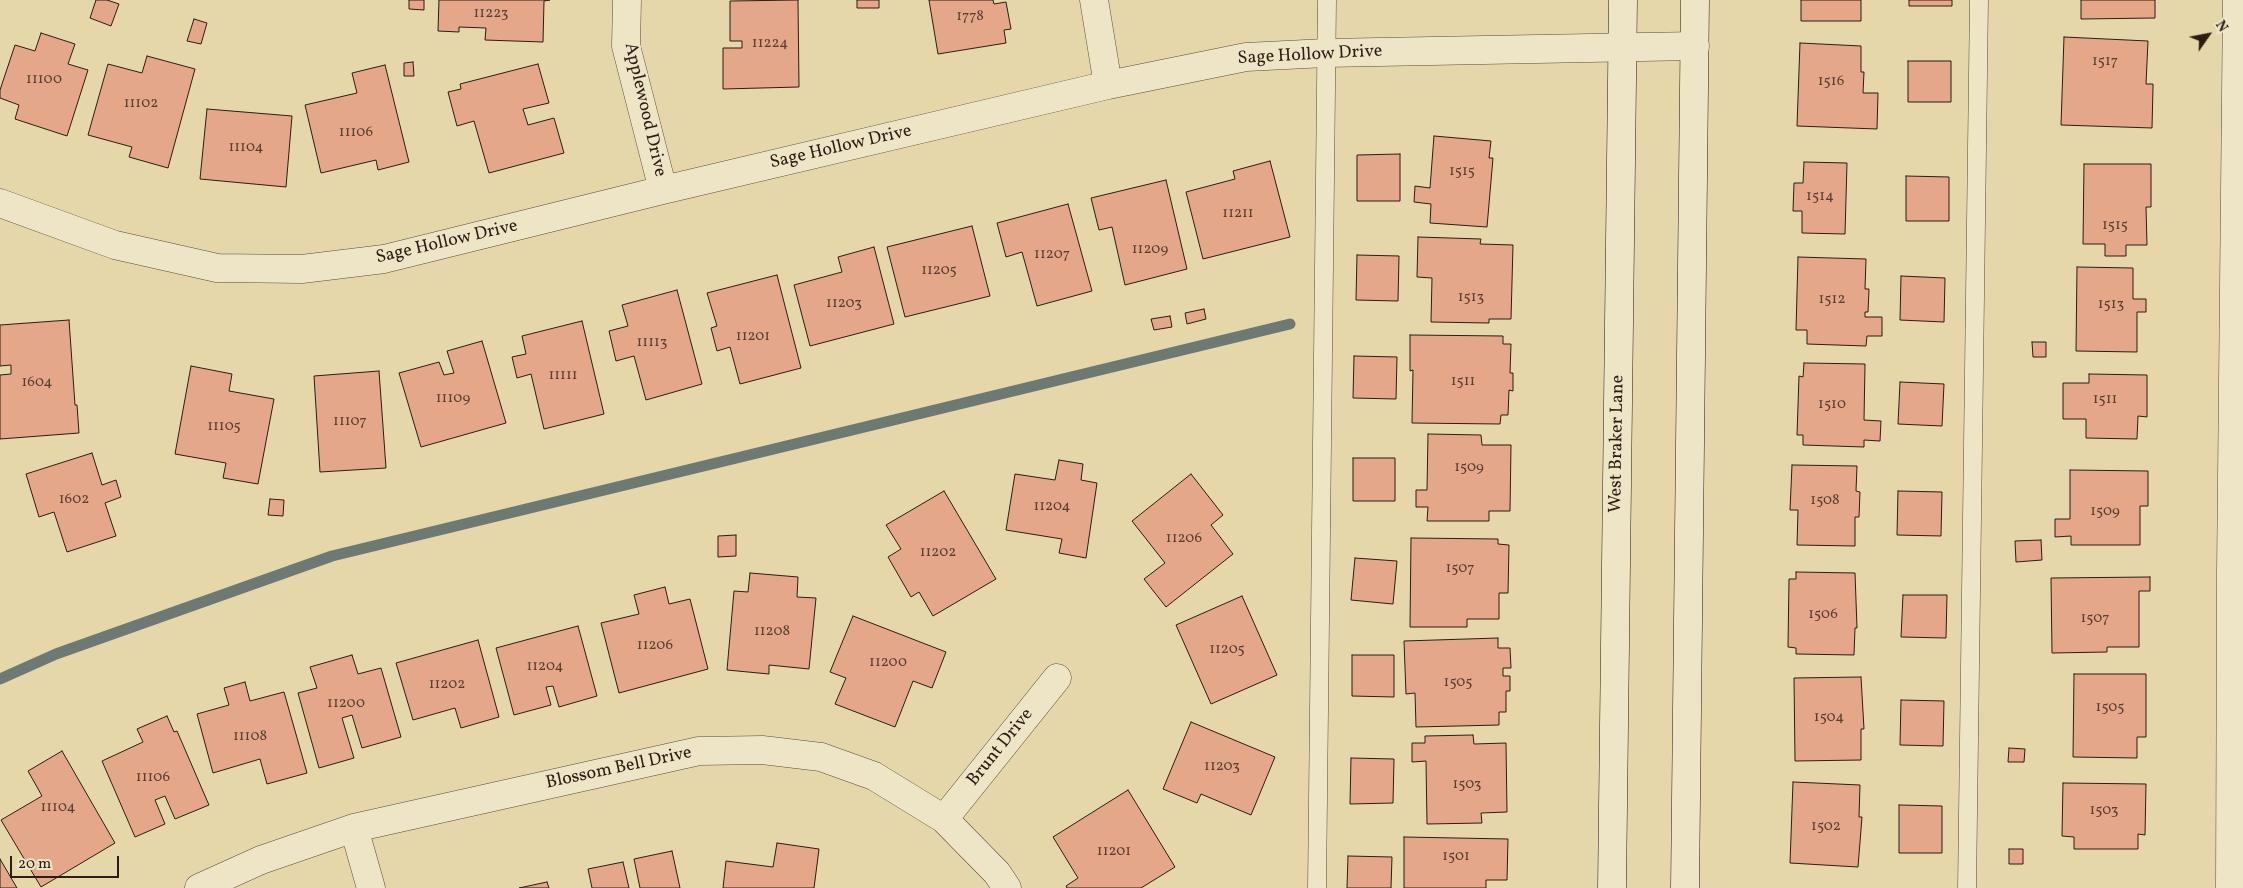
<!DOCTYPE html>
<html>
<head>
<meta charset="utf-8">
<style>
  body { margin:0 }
  #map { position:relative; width:2243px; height:888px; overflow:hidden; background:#e5d7a9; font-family:Vollkorn,serif }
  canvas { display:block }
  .north { position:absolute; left:2183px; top:10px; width:50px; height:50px; -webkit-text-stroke:4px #eee5c7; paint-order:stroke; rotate:57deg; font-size:14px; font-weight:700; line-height:20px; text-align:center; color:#2c1c14 }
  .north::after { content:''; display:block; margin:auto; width:18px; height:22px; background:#2c1c14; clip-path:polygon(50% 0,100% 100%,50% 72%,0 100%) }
  .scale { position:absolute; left:10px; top:856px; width:109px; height:22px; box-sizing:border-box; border:2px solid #2c1c14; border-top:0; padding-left:6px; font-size:15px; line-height:18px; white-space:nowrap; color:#2c1c14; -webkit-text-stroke:4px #eee5c7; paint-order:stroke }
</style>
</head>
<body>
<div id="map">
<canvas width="2243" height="888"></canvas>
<div class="north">N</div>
<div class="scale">20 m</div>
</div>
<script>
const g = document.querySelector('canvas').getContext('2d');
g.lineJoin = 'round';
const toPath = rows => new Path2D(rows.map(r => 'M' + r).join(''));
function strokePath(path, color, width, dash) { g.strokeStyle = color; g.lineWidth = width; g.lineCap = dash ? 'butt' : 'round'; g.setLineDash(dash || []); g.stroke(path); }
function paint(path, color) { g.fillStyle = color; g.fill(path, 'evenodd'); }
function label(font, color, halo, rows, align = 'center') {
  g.font = font + ' Vollkorn,serif'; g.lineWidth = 4.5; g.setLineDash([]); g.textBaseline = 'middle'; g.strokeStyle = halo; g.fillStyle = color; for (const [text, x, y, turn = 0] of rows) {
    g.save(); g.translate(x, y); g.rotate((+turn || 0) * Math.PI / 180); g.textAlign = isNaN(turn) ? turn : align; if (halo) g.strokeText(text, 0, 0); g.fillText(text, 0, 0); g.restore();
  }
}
const stream = toPath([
  [0,679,56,654,332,556,1290,324]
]);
const building = toPath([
  [96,0,107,0,119,4,111,26,90,18,96,0],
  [409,0,424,0,424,10,409,9,409,0],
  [439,0,550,0,544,1,543,42,485,40,486,28,459,27,459,32,438,31,439,0],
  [798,0,799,87,723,89,723,48,742,48,742,41,730,41,730,1,798,0],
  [857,0,879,0,879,8,857,8,857,0],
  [929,0,993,0,994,4,1006,2,1011,29,1004,30,1006,43,938,54,929,0],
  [1801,0,1861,0,1861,21,1801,21,1801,0],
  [1909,0,1952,0,1952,6,1909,6,1909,0],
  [2081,0,2155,0,2155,18,2081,19,2081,0],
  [194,19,207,23,201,44,187,41,194,19],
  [41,33,75,44,68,64,88,70,67,136,15,119,19,105,0,98,0,90,15,45,35,51,41,33],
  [2064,37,2148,41,2146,84,2153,84,2153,87,2152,128,2061,125,2064,37],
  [1800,43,1861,46,1861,72,1864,72,1863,93,1878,93,1877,129,1797,126,1800,43],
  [147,56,195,69,168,168,129,157,132,147,88,135,108,64,142,73,147,56],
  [1908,61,1951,61,1951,102,1908,102,1908,61],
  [413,62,414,76,404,76,404,63,413,62],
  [538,64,549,103,523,109,528,125,554,118,564,153,489,173,474,121,457,126,448,92,461,89,460,84,538,64],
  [385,65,409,162,378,170,376,160,321,173,305,105,357,93,352,73,385,65],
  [207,109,292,116,286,187,200,179,207,109],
  [1434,136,1491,141,1489,158,1493,158,1487,227,1430,223,1431,204,1414,202,1415,186,1430,188,1434,136],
  [1400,154,1400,201,1357,201,1357,155,1400,154],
  [1270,161,1290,237,1203,259,1186,192,1235,179,1233,171,1270,161],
  [1804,162,1847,163,1845,234,1802,233,1802,211,1793,211,1794,183,1803,183,1804,162],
  [2084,164,2151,164,2151,207,2146,207,2147,245,2126,245,2126,256,2105,256,2105,244,2083,244,2084,164],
  [1906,176,1949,177,1949,221,1906,221,1906,176],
  [1166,180,1187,269,1125,285,1112,227,1099,230,1091,198,1166,180],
  [1068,204,1092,291,1037,306,1022,252,1006,257,997,223,1068,204],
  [972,226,990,296,905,317,887,247,972,226],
  [1418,237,1481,239,1480,244,1513,245,1511,319,1489,319,1489,323,1431,322,1432,278,1417,277,1418,237],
  [874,247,894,324,810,346,794,285,842,272,838,257,874,247],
  [1357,255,1399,256,1398,301,1356,300,1357,255],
  [1798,257,1866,259,1865,289,1869,289,1868,312,1865,312,1865,317,1882,317,1882,336,1867,336,1866,346,1807,344,1807,330,1796,330,1798,257],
  [2077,267,2133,268,2133,299,2146,299,2146,312,2137,312,2137,352,2076,351,2077,267],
  [777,275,801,368,740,384,730,347,717,351,711,328,717,326,707,293,777,275],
  [1901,276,1945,278,1944,322,1900,320,1901,276],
  [677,290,702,384,646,400,634,356,616,361,609,331,628,326,622,305,677,290],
  [1204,309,1206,319,1187,324,1185,313,1204,309],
  [1170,316,1172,327,1154,330,1151,319,1170,316],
  [69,320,75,405,77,405,79,433,0,439,0,375,11,374,11,365,0,366,0,325,69,320],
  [582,321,604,414,544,429,531,374,517,378,512,357,526,354,522,336,582,321],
  [1410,335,1503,336,1503,344,1511,344,1510,373,1513,373,1513,391,1509,390,1508,415,1501,415,1500,424,1412,423,1413,370,1410,371,1410,335],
  [482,341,506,423,421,447,399,373,439,362,444,375,454,373,447,351,482,341],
  [2032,342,2046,342,2046,357,2033,357,2032,342],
  [1354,356,1397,357,1396,399,1353,398,1354,356],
  [1804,363,1865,364,1864,420,1881,421,1880,441,1864,440,1864,447,1803,445,1803,435,1797,435,1799,376,1803,377,1804,363],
  [191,366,232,374,229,391,274,399,258,484,223,478,226,463,175,454,191,366],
  [379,371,386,468,320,472,314,376,379,371],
  [2089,374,2147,375,2147,417,2138,416,2137,439,2086,438,2086,419,2063,419,2063,383,2089,383,2089,374],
  [1900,382,1944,384,1942,426,1898,424,1900,382],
  [1428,434,1481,435,1482,445,1511,445,1510,511,1489,511,1489,521,1427,521,1428,507,1416,507,1416,490,1427,490,1428,434],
  [92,453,102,485,116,480,121,497,105,503,116,536,67,552,54,512,39,517,26,474,92,453],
  [1353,458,1395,458,1395,501,1353,501,1353,458],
  [1059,460,1083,464,1081,480,1097,483,1086,558,1059,553,1062,539,1006,530,1015,474,1055,480,1059,460],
  [1792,465,1857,466,1856,491,1860,492,1859,517,1855,517,1855,546,1797,545,1798,510,1790,510,1792,465],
  [2070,470,2148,471,2148,506,2140,506,2140,545,2071,545,2071,536,2055,537,2055,519,2070,519,2070,470],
  [1191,474,1223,515,1211,525,1233,554,1166,607,1144,579,1165,563,1132,521,1191,474],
  [944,491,996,579,933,616,919,592,911,597,888,557,901,549,886,525,944,491],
  [1898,491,1942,492,1941,536,1897,535,1898,491],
  [270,499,284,500,283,516,268,515,270,499],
  [736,535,736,556,718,557,718,536,736,535],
  [1411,538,1498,539,1498,544,1509,545,1508,593,1499,593,1499,619,1467,619,1467,627,1410,627,1411,538],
  [2041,540,2042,560,2016,562,2015,541,2041,540],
  [1355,558,1397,561,1393,604,1351,600,1355,558],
  [1796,572,1855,573,1857,628,1855,628,1854,655,1796,654,1796,648,1788,647,1789,579,1796,579,1796,572],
  [750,573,798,577,797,597,816,598,809,669,769,665,769,674,727,670,734,591,748,592,750,573],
  [2150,577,2150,591,2139,591,2139,647,2107,647,2107,652,2052,653,2051,578,2150,577],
  [665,587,669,604,690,599,708,669,619,693,601,623,639,614,634,595,665,587],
  [1903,595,1947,595,1946,638,1901,637,1903,595],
  [1242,596,1277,675,1211,704,1176,625,1242,596],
  [853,616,946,652,932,688,913,681,895,727,835,704,846,678,830,672,853,616],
  [578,626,597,696,559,707,553,686,546,687,551,705,514,715,496,648,578,626],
  [1498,638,1498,648,1510,648,1511,668,1503,668,1503,676,1510,676,1510,691,1506,691,1506,712,1499,712,1499,725,1416,727,1415,693,1406,694,1404,641,1498,638],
  [478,640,499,717,461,728,455,708,413,720,396,663,478,640],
  [352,655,358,674,381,668,401,737,362,748,352,715,342,718,354,758,319,768,298,693,317,688,310,667,352,655],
  [1352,655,1394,655,1394,697,1352,696,1352,655],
  [2074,674,2146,674,2146,737,2137,737,2137,758,2073,757,2074,674],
  [1861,677,1864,729,1861,729,1861,760,1795,761,1794,678,1861,677],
  [245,682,250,701,284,692,307,773,267,784,260,759,213,773,197,714,229,705,224,688,245,682],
  [1901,700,1944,701,1943,746,1900,745,1901,700],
  [167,716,174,732,177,731,209,805,175,819,165,796,155,800,165,824,135,837,102,761,143,742,137,729,167,716],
  [1191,722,1275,757,1251,815,1201,794,1197,803,1163,789,1191,722],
  [1473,735,1474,744,1506,743,1507,812,1481,813,1482,823,1427,824,1426,761,1412,762,1412,743,1425,743,1425,736,1473,735],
  [2009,748,2025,749,2024,762,2008,762,2009,748],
  [62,751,115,843,41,887,1,820,42,796,28,771,62,751],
  [1351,758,1394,759,1393,803,1350,804,1351,758],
  [1793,782,1860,785,1859,817,1862,817,1858,867,1790,863,1793,782],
  [2063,783,2146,784,2145,835,2138,834,2138,849,2074,849,2074,837,2062,836,2063,783],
  [1128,790,1175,867,1141,888,1067,888,1066,886,1078,878,1053,837,1128,790],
  [1899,805,1942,806,1942,853,1899,853,1899,805],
  [1404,837,1508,839,1507,880,1486,880,1486,888,1404,888,1404,837],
  [777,843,819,849,814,888,723,888,726,861,773,867,777,843],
  [2009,849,2023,849,2023,864,2009,864,2009,849],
  [672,851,680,888,640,888,634,859,672,851],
  [1348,856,1392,857,1391,888,1347,888,1348,856],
  [0,859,17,888,0,888,0,859],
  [623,862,629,888,592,888,588,869,623,862],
  [547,882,549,888,519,888,547,882]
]);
const service = toPath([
  [1317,888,1327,0],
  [1967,888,1979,0]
]);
const minor = toPath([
  [627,0,626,46,663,190],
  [1094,0,1108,85],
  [0,203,115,245,217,268,302,269,384,259,663,190,1108,85,1246,57,1326,53,1695,46],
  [944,819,1057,678],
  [354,828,371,888],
  [199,888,261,860,354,828,699,751,762,750,821,757,874,776,944,819,997,873,1007,888],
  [2230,888,2231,573,2237,0]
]);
const secondary = toPath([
  [1612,888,1623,0],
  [1685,888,1695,0]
]);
const numberNames = [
  ["11223",491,14],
  ["1778",970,17],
  ["11224",770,44],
  ["1517",2105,62],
  ["11100",44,80],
  ["1516",1831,82],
  ["11102",141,104],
  ["11106",356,133],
  ["11104",246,148],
  ["1515",1462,172],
  ["1514",1820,197],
  ["11211",1238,214],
  ["1515",2115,226],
  ["11209",1150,250],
  ["11207",1052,255],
  ["11205",939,271],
  ["1513",1471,298],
  ["1512",1832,300],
  ["11203",844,304],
  ["1513",2111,305],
  ["11201",753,337],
  ["11113",652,343],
  ["11111",563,376],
  ["1511",1463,382],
  ["1604",37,383],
  ["11109",453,399],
  ["1511",2105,400],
  ["1510",1832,405],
  ["11107",350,422],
  ["11105",224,427],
  ["1509",1469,468],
  ["1602",74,500],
  ["1508",1825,501],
  ["11204",1052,507],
  ["1509",2105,512],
  ["11206",1184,539],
  ["11202",938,553],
  ["1507",1460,569],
  ["1506",1823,615],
  ["1507",2095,619],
  ["11208",772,632],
  ["11206",655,646],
  ["11205",1227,650],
  ["11200",888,663],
  ["11204",545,667],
  ["1505",1458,683],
  ["11202",447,685],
  ["11200",346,704],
  ["1505",2110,708],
  ["1504",1829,718],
  ["11108",250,737],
  ["11203",1222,767],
  ["11106",153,778],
  ["1503",1467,785],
  ["11104",58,808],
  ["1503",2104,811],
  ["1502",1826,827],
  ["11201",1114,852],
  ["1501",1456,857]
];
const streetNames = [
  ["Sage Hollow Drive",1310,56,-3],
  ["Applewood Drive",644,110,77],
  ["Sage Hollow Drive",841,148,-13],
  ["Sage Hollow Drive",447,243,-13],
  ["West Braker Lane",1618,444,-89],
  ["Brunt Drive",1001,748,-51],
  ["Blossom Bell Drive",619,769,-12]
];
strokePath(stream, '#6f7974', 11);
paint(building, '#e4a789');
strokePath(building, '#2c1c14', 1);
strokePath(service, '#5a4b39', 19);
strokePath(minor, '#5a4b39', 29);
strokePath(secondary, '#2c1c14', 29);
strokePath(service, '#eee5c7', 18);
strokePath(minor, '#eee5c7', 28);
strokePath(secondary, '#eee5c7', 28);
label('15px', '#5a3f31', null, numberNames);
label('18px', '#2c1c14', '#eee5c7', streetNames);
</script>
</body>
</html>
